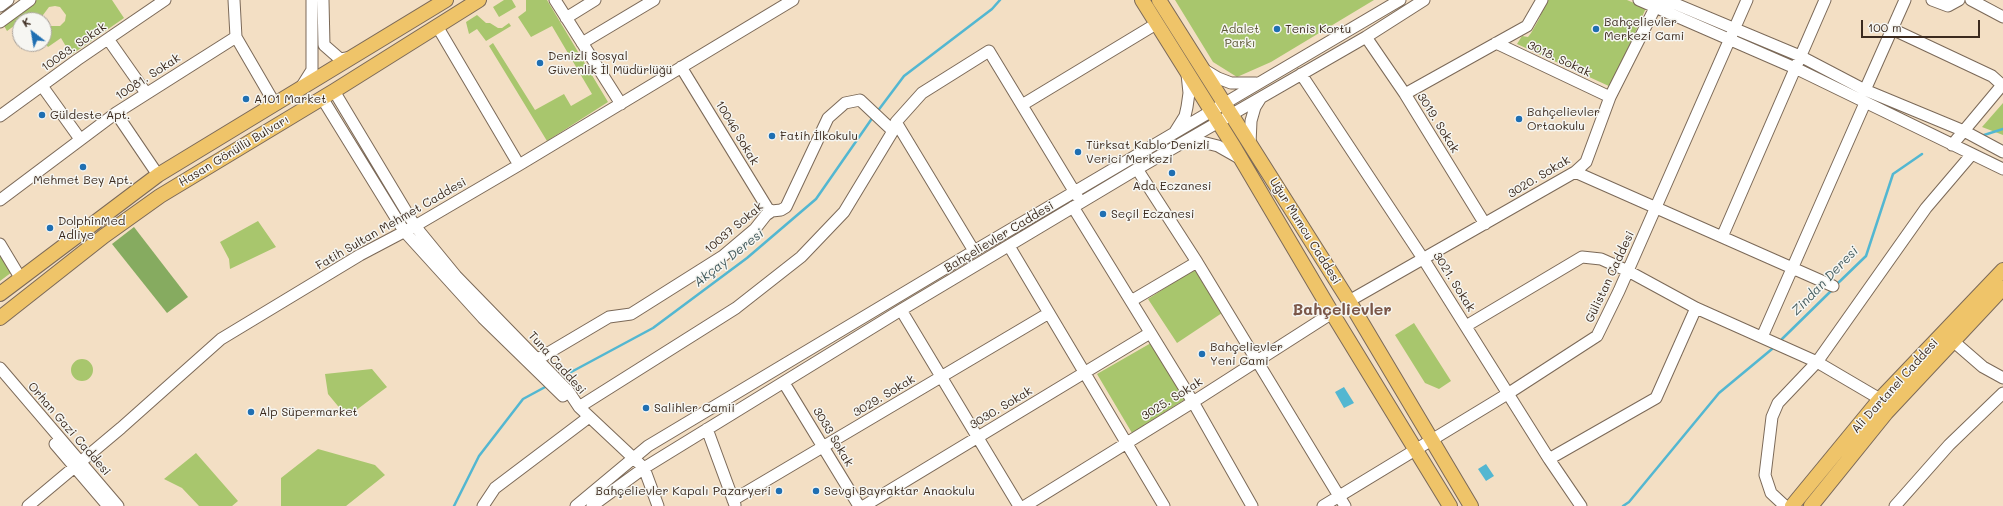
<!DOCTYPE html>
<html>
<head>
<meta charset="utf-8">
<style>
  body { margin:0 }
  #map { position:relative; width:2003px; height:506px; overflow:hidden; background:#f3dfc4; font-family:Mali,sans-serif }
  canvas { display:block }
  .north { position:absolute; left:12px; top:12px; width:40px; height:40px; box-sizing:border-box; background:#f6f6f2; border:1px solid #aba49d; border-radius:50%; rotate:329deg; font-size:11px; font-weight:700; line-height:16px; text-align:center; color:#3b2a1e }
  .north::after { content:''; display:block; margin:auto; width:14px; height:18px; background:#1f6fb2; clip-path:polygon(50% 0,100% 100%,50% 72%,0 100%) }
  .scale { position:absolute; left:1861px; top:20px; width:119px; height:18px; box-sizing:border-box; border:2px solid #3b2a1e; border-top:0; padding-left:5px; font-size:12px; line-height:14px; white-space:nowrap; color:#3b2a1e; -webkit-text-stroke:3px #f6f6f2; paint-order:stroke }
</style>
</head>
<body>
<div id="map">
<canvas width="2003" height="506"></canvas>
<div class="north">K</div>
<div class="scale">100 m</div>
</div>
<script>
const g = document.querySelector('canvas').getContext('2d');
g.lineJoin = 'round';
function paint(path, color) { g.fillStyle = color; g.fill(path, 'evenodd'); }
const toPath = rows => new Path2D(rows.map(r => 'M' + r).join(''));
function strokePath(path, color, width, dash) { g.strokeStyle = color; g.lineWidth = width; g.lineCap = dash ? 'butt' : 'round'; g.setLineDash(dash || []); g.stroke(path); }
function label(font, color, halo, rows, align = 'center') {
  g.font = font + ' Mali,sans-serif'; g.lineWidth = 3; g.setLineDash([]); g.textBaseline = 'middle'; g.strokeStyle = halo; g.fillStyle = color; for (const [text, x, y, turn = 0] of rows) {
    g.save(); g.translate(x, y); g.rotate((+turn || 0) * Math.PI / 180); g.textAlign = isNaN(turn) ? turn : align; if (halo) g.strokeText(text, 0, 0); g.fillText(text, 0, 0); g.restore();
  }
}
const green = toPath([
  [37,0,112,0,124,18,71,55,61,38,48,47,44,42,44,31,51,26,60,26,65,21,66,15,60,7,55,6,49,7,43,15,25,18,7,31,3,24],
  [504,0,512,0,516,7,499,17,493,7],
  [526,0,547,0,608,102,547,141,489,46,493,43,535,110,564,94,571,106,592,94,552,26,531,37,518,17,526,11],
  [1175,0,1374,0,1271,62,1237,77,1213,62],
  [1547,0,1627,0,1646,8,1611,87,1517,44,1522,36,1528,37,1531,33,1539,19],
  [477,15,486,23,490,23,498,28,502,28,509,23,511,26,486,41,477,29,469,34,466,22],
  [2003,103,2003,135,1982,127],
  [258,221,276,247,230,269,229,259,220,242],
  [0,255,12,272,0,281],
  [1196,268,1225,311,1177,343,1148,299],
  [1414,323,1451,381,1439,389,1425,383,1395,335],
  [1151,343,1187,398,1132,433,1097,374],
  '71 370a11 11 0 1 1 22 0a11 11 0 1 1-22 0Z',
  [372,369,387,387,347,417,328,394,325,374],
  [318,449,375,465,385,475,346,506,281,506,281,478],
  [196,453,238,501,232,506,199,506,182,488,164,479]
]);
const forest = toPath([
  [134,227,188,297,167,313,112,244]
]);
const water = toPath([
  [1344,387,1354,403,1344,408,1335,392],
  [1486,464,1494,476,1486,481,1478,469]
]);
const stream = toPath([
  [877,112,904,76,992,9,1000,0],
  [1981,136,2003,129],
  [1836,285,1866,256,1893,174,1922,154],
  [1782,339,1833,289],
  [560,378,653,328,747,258,816,199,873,117],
  [454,506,479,456,523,399,547,386],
  [1623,506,1629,502,1719,393,1772,349]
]);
const minor = toPath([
  [234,0,236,37,275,104],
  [323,0,324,45,340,59,353,57],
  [555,0,621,104],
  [1639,0,1795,68,2003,169],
  [1666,0,1800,56,1865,90,1964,131,2003,152],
  [1932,0,1948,6,1959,0],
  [1971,0,2003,17],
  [0,6,8,0],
  [566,18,595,0],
  [0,22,30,0],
  [437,26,519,165],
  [1892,29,1992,76,2002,85],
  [1366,37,1405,94,1485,224],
  [108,39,146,93],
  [582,43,654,0],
  [1496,43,1610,97],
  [681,67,768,209,772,211],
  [1203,69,1218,78,1231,83,1256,83],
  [1301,74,1424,260,1549,459,1581,506],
  [42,86,80,139],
  [302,86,312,70,312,0],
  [1865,90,1905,0],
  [334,91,415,226,456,276,569,392,579,407,644,468,658,506],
  [1405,94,1527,26,1542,0],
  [322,98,404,231,483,318,563,396],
  [1022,105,1156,24],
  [116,113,158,175],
  [0,116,77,60,165,0],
  [896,122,974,251],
  [1175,132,1185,116,1187,107,1189,93,1187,74],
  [1190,139,1218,146,1241,159],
  [1250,144,1251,121,1255,107,1260,99],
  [1952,145,2003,84],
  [1137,169,1197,262,1345,506],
  [1575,172,1833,286],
  [0,200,116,113,236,37],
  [1073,207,1193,402,1252,506],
  [1722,237,1825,0],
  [0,244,21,279],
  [1009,246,1164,506],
  [1131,301,1197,262],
  [1349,301,1575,172,1586,162,1610,97,1659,0],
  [901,310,1019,506],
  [1466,326,1582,257,1601,259,1628,271,1696,308,1817,362,1880,399],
  [1762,337,1865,103],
  [1953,341,1983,367,2003,378],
  [538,359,609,317,631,314,723,256,755,229,766,215,772,211,781,210,786,207,828,118,845,103,860,100,893,131],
  [0,368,118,506],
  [784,383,859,506],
  [579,407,736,308,801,257,844,212,893,131,896,122,922,93,989,51,1077,196],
  [707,429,735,505],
  [55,444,108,506],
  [1549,459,1656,398,1696,308],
  [733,500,1049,313],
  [28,506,121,428,221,339,360,255,415,226,519,165,793,0],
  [483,506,495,488,589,417],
  [576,506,648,446,974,251,1400,0],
  [592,506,644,468,901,310,1137,169,1366,37,1424,0],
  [864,506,1150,333],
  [1025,506,1193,402,1332,313],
  [1323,506,1509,393,1597,336,1619,291,1747,0],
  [1785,506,1771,493,1765,475,1772,417,1778,403,1817,362,1926,208,1972,154],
  [1895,506,1949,445,2003,393]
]);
const major = toPath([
  [1142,0,1234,147,1332,313,1450,506],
  [1159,0,1349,301,1471,506],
  [0,294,158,175,446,0],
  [0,318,104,236,160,196,334,91,479,0],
  [1792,506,1880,399,2003,270],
  [1811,506,1886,413,2003,288]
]);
const markers = [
  [1277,29,4,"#1f6fb2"],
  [1596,29,4,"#1f6fb2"],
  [540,63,4,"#1f6fb2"],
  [246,99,4,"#1f6fb2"],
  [42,115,4,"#1f6fb2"],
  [1519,119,4,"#1f6fb2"],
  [772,136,4,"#1f6fb2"],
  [1078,152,4,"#1f6fb2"],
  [83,167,4,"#1f6fb2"],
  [1172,173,4,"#1f6fb2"],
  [1103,214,4,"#1f6fb2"],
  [50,228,4,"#1f6fb2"],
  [1202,354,4,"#1f6fb2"],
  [646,408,4,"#1f6fb2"],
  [251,412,4,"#1f6fb2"],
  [779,491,4,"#1f6fb2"],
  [816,491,4,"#1f6fb2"]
];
const poiNames = [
  ["Bahçelievler",1604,22],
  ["Merkezi Cami",1604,36],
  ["Tenis Kortu",1285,29],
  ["Denizli Sosyal",548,56],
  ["Güvenlik İl Müdürlüğü",548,70],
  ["A101 Market",254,99],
  ["Bahçelievler",1527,112],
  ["Ortaokulu",1527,126],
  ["Güldeste Apt.",50,115],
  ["Fatih İlkokulu",780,136],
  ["Türksat Kablo Denizli",1086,145],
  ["Verici Merkezi",1086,159],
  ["Mehmet Bey Apt.",83,180,"center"],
  ["Ada Eczanesi",1172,186,"center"],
  ["Seçil Eczanesi",1111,214],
  ["DolphinMed",58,221],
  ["Adliye",58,235],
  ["Bahçelievler",1210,347],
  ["Yeni Cami",1210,361],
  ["Salihler Camii",654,408],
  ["Alp Süpermarket",259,412],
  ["Bahçelievler Kapalı Pazaryeri",771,491,"right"],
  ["Sevgi Bayraktar Anaokulu",824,491]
];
const parkNames = [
  ["Adalet",1240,29],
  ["Parkı",1240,43]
];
const streetNames = [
  ["10083. Sokak",74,47,-35],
  ["3018. Sokak",1559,59,25],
  ["10081. Sokak",148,77,-33],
  ["3019. Sokak",1438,123,58],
  ["10046 Sokak",737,133,59],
  ["Hasan Gönüllü Bulvarı",234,151,-31],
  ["3020. Sokak",1539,177,-31],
  ["Fatih Sultan Mehmet Caddesi",391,224,-30],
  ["10037 Sokak",734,228,-40],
  ["Uğur Mumcu Caddesi",1305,231,58],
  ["Bahçelievler Caddesi",999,237,-31],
  ["Gülistan Caddesi",1610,277,-65],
  ["3021. Sokak",1454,282,58],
  ["Tuna Caddesi",557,363,48],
  ["Ali Dartanel Caddesi",1895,386,-48],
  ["3029. Sokak",884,396,-31],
  ["3025. Sokak",1172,399,-32],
  ["3030. Sokak",1001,408,-31],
  ["Orhan Gazi Caddesi",69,429,49],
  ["3033 Sokak",833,437,59]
];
const waterNames = [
  ["Akçay Deresi",729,258,-38],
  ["Zindan Deresi",1825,281,-46]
];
const districtNames = [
  ["Bahçelievler",1342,310]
];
paint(green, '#a8c66d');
paint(forest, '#86ab60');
paint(water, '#53b7d1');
strokePath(stream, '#53b7d1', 2.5);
strokePath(minor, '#7b6958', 13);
strokePath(major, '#7b6958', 16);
strokePath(minor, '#fff', 11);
strokePath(major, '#efc469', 14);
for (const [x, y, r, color] of markers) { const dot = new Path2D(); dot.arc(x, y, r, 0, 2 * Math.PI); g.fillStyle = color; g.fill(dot); strokePath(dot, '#f6f6f2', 1.5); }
label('12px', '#3b2a1e', '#f6f6f2', poiNames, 'left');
label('12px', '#5c5936', '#f6f6f2', parkNames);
label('12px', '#3b2a1e', '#f6f6f2', streetNames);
label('italic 13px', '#435b5d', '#f6f6f2', waterNames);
label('bold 16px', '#7b5748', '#f6f6f2', districtNames);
</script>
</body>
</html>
